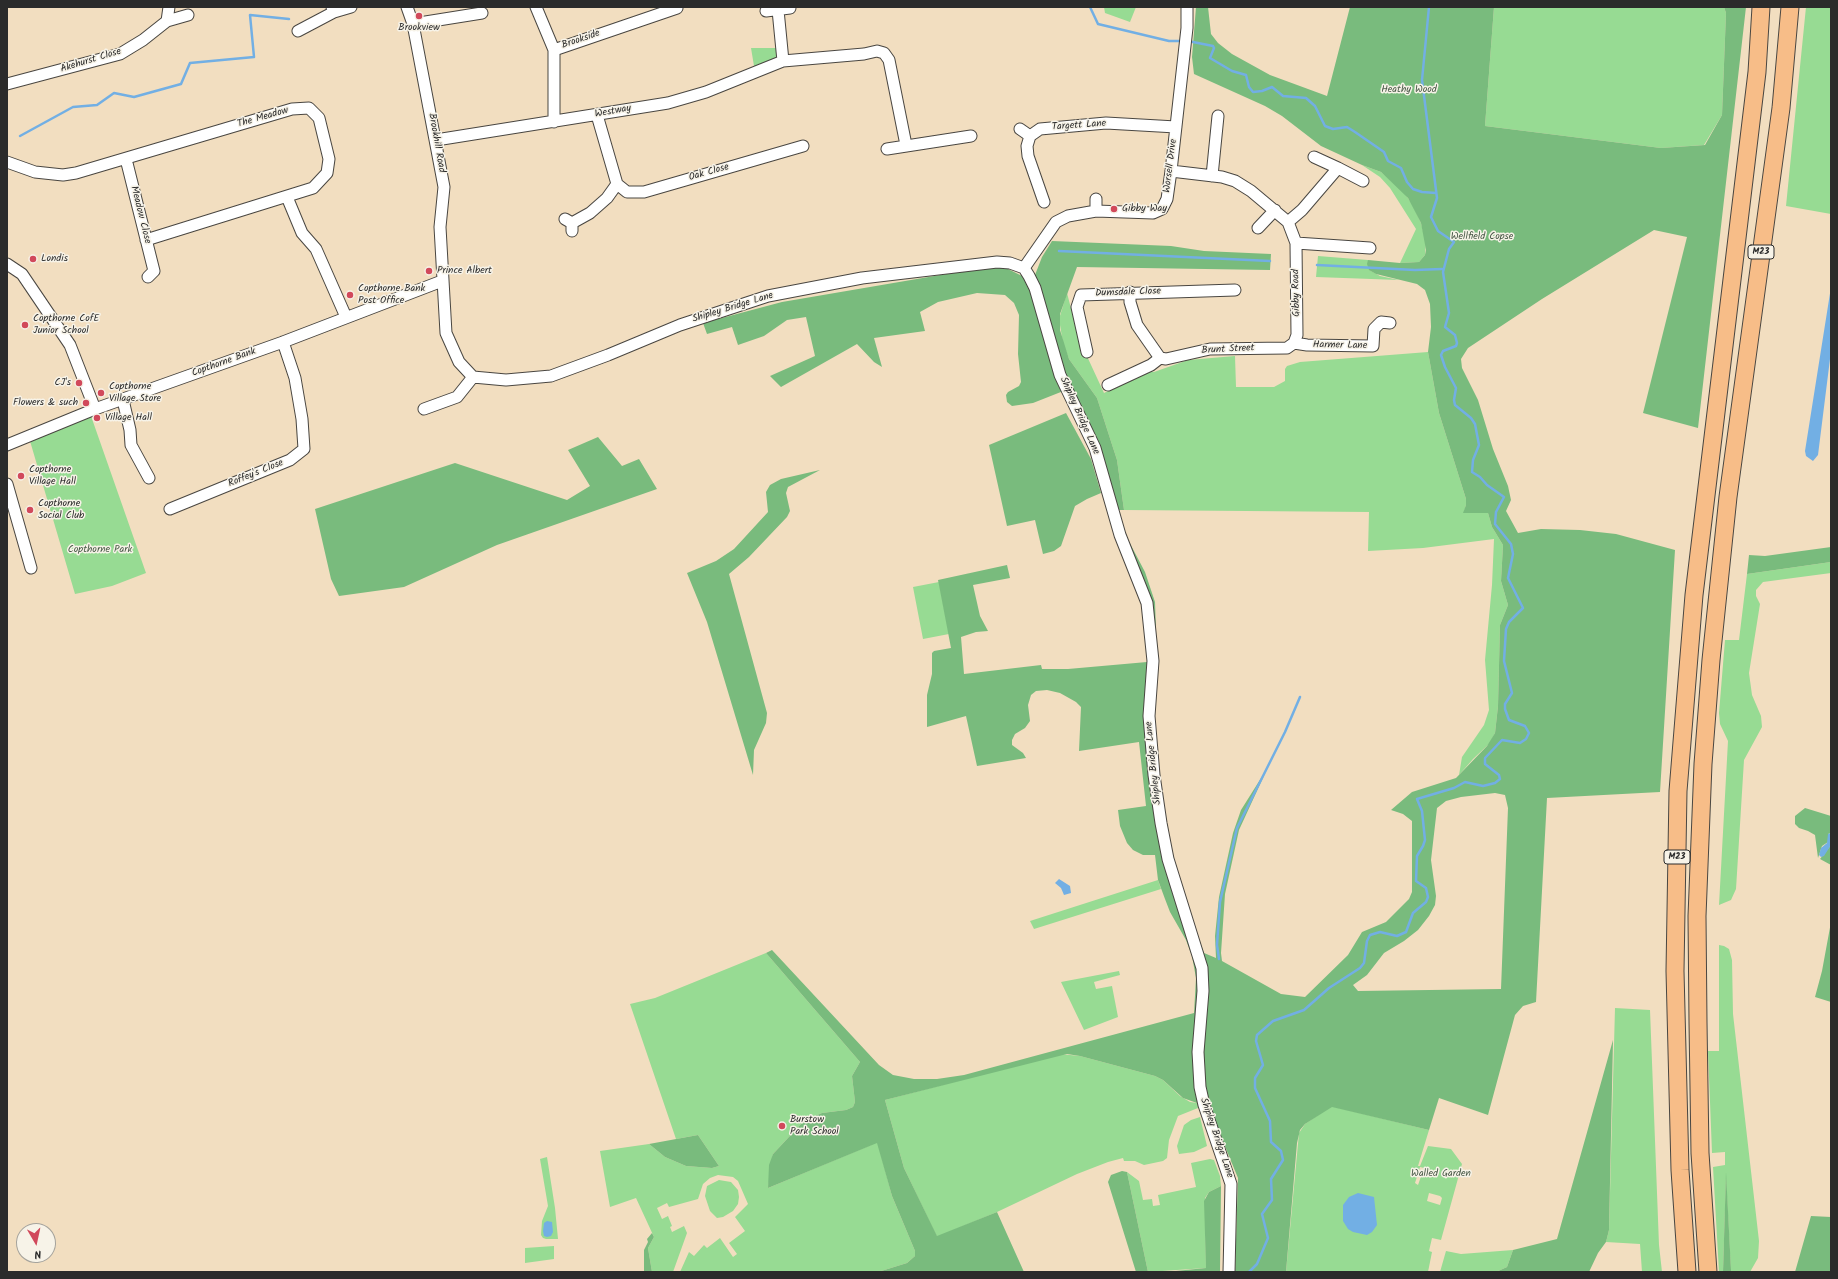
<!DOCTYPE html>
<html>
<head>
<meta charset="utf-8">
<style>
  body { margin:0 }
  #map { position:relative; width:1838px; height:1279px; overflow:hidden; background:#f2dec0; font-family:Kalam,sans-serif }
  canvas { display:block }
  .frame { position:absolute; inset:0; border:8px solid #2b2b2b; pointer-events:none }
  .north { position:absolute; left:16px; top:1223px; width:40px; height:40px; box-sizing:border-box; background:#f7f3e8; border:1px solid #a5a39c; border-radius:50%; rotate:171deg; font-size:11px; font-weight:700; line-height:16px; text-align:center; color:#2b2b2b }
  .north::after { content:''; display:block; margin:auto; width:14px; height:18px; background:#d1495b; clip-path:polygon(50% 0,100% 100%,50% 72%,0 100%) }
</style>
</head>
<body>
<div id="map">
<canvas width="1838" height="1279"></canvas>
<div class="frame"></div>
<div class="north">N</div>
</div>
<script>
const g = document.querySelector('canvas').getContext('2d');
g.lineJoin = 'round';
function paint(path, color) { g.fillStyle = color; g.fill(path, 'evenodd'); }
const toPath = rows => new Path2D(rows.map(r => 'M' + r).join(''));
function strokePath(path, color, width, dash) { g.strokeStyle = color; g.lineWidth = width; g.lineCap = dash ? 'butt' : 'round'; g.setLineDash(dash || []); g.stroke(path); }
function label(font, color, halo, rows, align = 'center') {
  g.font = font + ' Kalam,sans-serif'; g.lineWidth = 3; g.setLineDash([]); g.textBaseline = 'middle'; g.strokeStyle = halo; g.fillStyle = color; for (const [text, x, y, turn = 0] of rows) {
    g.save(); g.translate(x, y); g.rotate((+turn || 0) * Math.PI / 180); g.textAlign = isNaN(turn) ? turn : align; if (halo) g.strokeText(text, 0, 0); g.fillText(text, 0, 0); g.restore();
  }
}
const green = toPath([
  [1104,7,1136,7,1130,22,1105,13],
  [1494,7,1724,7,1726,13,1722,115,1704,145,1661,148,1485,126],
  [1806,7,1831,7,1831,214,1786,206],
  [751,48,778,48,778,58,762,66,754,66],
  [1362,165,1381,172,1403,191,1412,204,1421,223,1426,243,1425,255,1419,262,1400,263,1416,229,1390,188,1380,177],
  [1318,256,1368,260,1368,268,1371,271,1380,276,1399,280,1316,277],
  [1067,293,1079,339,1104,393,1149,371,1154,372,1188,360,1235,356,1236,387,1274,387,1285,381,1285,369,1287,366,1300,362,1428,352,1439,413,1466,499,1466,505,1464,512,1488,513,1492,527,1503,545,1501,581,1508,605,1500,625,1498,706,1495,733,1490,743,1473,759,1459,775,1462,757,1484,725,1489,710,1485,660,1492,585,1494,539,1423,548,1368,551,1369,512,1124,510,1117,460,1097,398,1069,359,1063,343,1059,319],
  [91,416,146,573,112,586,75,594,30,441],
  [1831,562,1831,573,1763,582,1756,590,1756,596,1760,604,1749,673,1752,695,1761,716,1762,727,1744,760,1736,889,1731,900,1719,905,1728,741,1720,724,1719,713,1725,640,1739,640,1747,574],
  [939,582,949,634,923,639,913,587],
  [1158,880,1161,889,1034,929,1030,921],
  [1719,945,1724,946,1729,949,1732,960,1733,1014,1759,1241,1758,1258,1750,1272,1731,1272,1726,1178,1723,1272,1719,1272,1713,1167,1725,1165,1725,1152,1712,1153,1708,1051,1719,1051],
  [766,953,860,1062,852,1076,855,1102,853,1107,846,1110,822,1113,810,1118,801,1124,773,1154,768,1188,871,1145,876,1136,892,1196,915,1251,915,1256,907,1263,878,1272,680,1272,689,1252,694,1256,704,1245,707,1248,720,1238,733,1257,737,1254,729,1243,745,1231,735,1217,748,1204,738,1181,733,1177,718,1175,710,1178,703,1184,698,1199,669,1207,667,1203,657,1208,662,1219,668,1216,672,1226,670,1227,672,1232,684,1226,687,1233,673,1272,652,1272,648,1248,654,1237,636,1198,610,1207,600,1151,649,1144,665,1157,686,1166,712,1168,719,1166,698,1135,676,1139,630,1004,655,998],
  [1119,971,1120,975,1094,982,1096,989,1112,986,1118,1017,1084,1030,1061,982],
  [1615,1008,1650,1010,1659,1245,1662,1272,1642,1272,1640,1244,1606,1242,1609,1230],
  [1060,1054,1080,1056,1155,1076,1163,1080,1180,1096,1190,1102,1197,1103,1198,1108,1178,1116,1169,1140,1167,1158,1163,1161,1144,1165,1135,1161,1124,1161,1123,1158,1108,1162,1077,1174,997,1212,937,1237,904,1168,885,1100],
  [1330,1107,1335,1107,1429,1130,1418,1166,1420,1166,1428,1146,1451,1149,1462,1164,1441,1240,1432,1238,1429,1251,1432,1252,1428,1272,1286,1272,1299,1133,1305,1124],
  [1420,1167,1424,1168,1418,1185,1415,1183],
  [1429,1193,1440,1196,1442,1198,1440,1205,1427,1201],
  [1200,1117,1207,1146,1194,1152,1179,1154,1177,1146,1184,1125,1191,1120],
  [547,1157,555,1208,558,1239,546,1239,543,1238,541,1235,542,1221,548,1206,540,1159],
  [1210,1159,1214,1160,1220,1176,1221,1186,1209,1192,1205,1198,1206,1268,1148,1272,1127,1172,1139,1181,1143,1200,1152,1199,1153,1206,1160,1205,1158,1195,1196,1187,1191,1163],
  [719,1180,731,1182,738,1190,739,1197,738,1204,733,1211,723,1217,717,1218,710,1211,705,1196,707,1186],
  [554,1246,554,1259,525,1263,525,1248],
  [1513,1250,1507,1267,1496,1272,1440,1272,1446,1251,1461,1254]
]);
const forest = toPath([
  [1196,7,1208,7,1211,34,1218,43,1232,54,1270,75,1327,96,1350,7,1494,7,1485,126,1661,148,1705,145,1722,115,1726,13,1724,7,1746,7,1698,428,1643,413,1687,237,1654,230,1542,299,1468,348,1461,359,1462,368,1478,400,1493,449,1508,486,1511,500,1506,511,1518,533,1541,529,1580,530,1616,534,1675,550,1660,792,1547,798,1536,1002,1523,1006,1515,1015,1488,1115,1439,1098,1429,1130,1332,1107,1305,1124,1300,1130,1297,1143,1286,1272,1235,1272,1238,1178,1212,1115,1198,1108,1197,1103,1183,1098,1163,1080,1155,1076,1080,1056,1067,1054,885,1100,904,1168,937,1236,997,1212,1024,1272,878,1272,907,1263,915,1256,915,1251,892,1196,877,1143,768,1188,769,1165,773,1154,801,1124,810,1118,822,1113,846,1110,853,1107,855,1102,852,1076,860,1062,766,953,772,950,879,1065,893,1075,914,1079,937,1079,964,1075,1194,1013,1196,978,1192,956,1186,940,1170,912,1165,899,1158,880,1155,855,1143,855,1133,850,1127,843,1120,826,1118,810,1146,806,1139,742,1079,751,1081,707,1076,702,1060,693,1047,690,1036,691,1031,695,1028,705,1030,721,1025,728,1015,734,1012,740,1012,745,1023,753,1026,758,977,766,966,716,927,727,927,695,932,674,932,653,934,651,951,648,938,580,1007,565,1010,578,973,585,980,616,988,631,976,632,961,637,964,674,1041,665,1042,669,1068,669,1147,662,1145,717,1159,828,1204,953,1216,958,1215,936,1219,897,1233,833,1241,810,1268,767,1239,830,1225,894,1221,953,1222,961,1281,994,1305,997,1348,955,1362,932,1386,922,1409,899,1412,892,1412,821,1403,814,1391,810,1412,792,1456,778,1487,746,1495,733,1498,706,1500,625,1508,605,1501,581,1503,545,1492,527,1488,513,1463,513,1466,505,1466,499,1439,413,1428,352,1431,327,1430,304,1425,290,1417,284,1376,274,1369,270,1367,264,1368,260,1400,263,1419,262,1425,255,1426,250,1421,223,1408,198,1381,172,1362,165,1321,146,1282,116,1265,106,1194,74,1192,57],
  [1495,793,1505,795,1508,808,1501,989,1358,991,1353,985,1367,975,1384,953,1404,941,1418,930,1429,916,1435,905,1436,896,1431,860,1437,808,1446,801,1461,797],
  [1052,241,1171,246,1204,251,1271,254,1270,270,1077,267,1060,314,1060,330,1069,359,1097,398,1117,460,1124,510,1118,510,1071,388,1033,403,1012,406,1007,402,1006,395,1008,392,1019,386,1021,382,1018,354,1019,315,1014,303,1005,295,977,293,938,302,920,312,925,331,874,338,882,367,874,362,857,344,781,387,770,376,815,356,806,317,787,320,764,336,738,345,732,327,707,334,703,323,782,302,993,266,1004,267,1026,278,1035,275,1042,257],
  [1066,413,1091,459,1101,493,1087,499,1075,506,1061,546,1054,551,1043,554,1035,520,1007,526,989,445],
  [598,437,622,466,639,459,657,489,497,545,404,587,339,596,331,579,315,509,455,463,567,500,590,486,568,450],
  [820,470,788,487,786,493,790,511,787,517,749,557,729,574,767,713,766,723,754,750,753,775,707,622,687,573,716,561,734,549,768,512,766,492,770,485,781,479],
  [1125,534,1145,572,1155,602,1156,630,1151,604],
  [1831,547,1831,562,1747,574,1749,555,1765,556],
  [1805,808,1831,816,1831,833,1828,834,1828,842,1822,846,1818,858,1815,835,1808,831,1799,828,1795,824,1795,816],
  [1831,845,1831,865,1820,859],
  [1831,922,1831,1002,1815,997,1822,971],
  [1613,1040,1609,1230,1606,1242,1598,1253,1589,1272,1496,1272,1507,1267,1513,1250,1557,1239],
  [698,1135,719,1166,712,1168,686,1166,665,1157,649,1144],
  [1122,1171,1127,1172,1148,1272,1136,1272,1108,1182,1111,1175],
  [1726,1172,1731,1270,1731,1272,1723,1272],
  [1221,1186,1220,1272,1165,1272,1206,1268,1204,1201,1209,1192],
  [1811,1216,1831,1217,1831,1272,1795,1272],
  [652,1233,654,1237,648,1248,652,1272,644,1272,644,1250,648,1242,647,1239]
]);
const water = toPath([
  [1831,287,1831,351,1818,455,1813,461,1806,456,1805,451],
  [1831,833,1831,845,1824,856,1821,857,1819,855,1821,848,1827,843,1828,834],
  [1059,879,1070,886,1071,893,1064,895,1061,888,1055,883],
  [1358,1193,1374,1197,1377,1225,1372,1232,1367,1235,1353,1232,1348,1229,1343,1221,1343,1205,1349,1197],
  [547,1221,552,1222,553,1232,551,1236,547,1237,544,1236,543,1231,544,1223]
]);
const stream = toPath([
  [1090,7,1098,24,1169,41,1183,41],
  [1188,41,1213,46,1214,48,1210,58,1232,71,1246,75,1249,87,1253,92,1262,91,1272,87,1283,96,1306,98,1315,106,1325,126,1333,129,1347,127,1355,132,1384,152,1388,161,1401,168,1407,182,1413,189,1422,192,1436,193],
  [20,136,73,107,97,105,114,93,134,97,181,84,190,63,254,57,250,15,289,19],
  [1059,251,1270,261],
  [1317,265,1415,270,1442,269],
  [1219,959,1217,945,1220,902,1237,828,1285,732,1300,697],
  [1249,1272,1257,1264,1268,1238,1262,1214,1272,1200,1271,1179,1283,1160,1281,1151,1271,1142,1270,1121,1255,1088,1255,1078,1263,1065,1256,1041,1257,1035,1273,1021,1304,1010,1329,988,1360,968,1364,963,1367,941,1370,935,1380,932,1397,936,1406,932,1413,913,1426,902,1428,897,1426,888,1416,881,1417,856,1423,846,1425,840,1422,811,1417,799,1454,788,1465,782,1483,786,1495,783,1500,779,1499,775,1485,764,1485,758,1502,740,1520,743,1526,739,1529,733,1525,726,1509,720,1505,709,1505,704,1512,693,1504,661,1506,629,1509,622,1523,608,1508,578,1513,554,1511,544,1495,524,1496,512,1504,497,1487,485,1480,477,1472,472,1473,460,1479,445,1475,424,1471,418,1455,405,1454,400,1456,388,1445,367,1441,355,1443,351,1456,346,1457,343,1455,335,1445,327,1449,313,1443,272,1449,249,1454,242,1438,231,1431,217,1437,198,1422,80,1429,7]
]);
const minor = toPath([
  [332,7,334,12,351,7],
  [407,7,413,24,444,187,440,227,446,333,459,362,473,377,506,380,551,376,608,355,680,325,768,296,862,278,997,262,1010,263,1024,268,1029,276,1035,288,1060,375,1095,448,1120,535,1147,603,1153,661,1149,716,1154,775,1161,823,1168,859,1202,968,1203,991,1198,1052,1200,1087,1204,1105,1231,1184,1229,1272],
  [536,7,554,50],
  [778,10,783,61],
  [766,11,790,8],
  [167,21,169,7],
  [413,24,482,13],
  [298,31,334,12],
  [7,84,120,54,143,40,167,21,188,15],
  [597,115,617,184,627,192,644,192,803,146],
  [554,122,554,50,677,8],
  [1020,129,1030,136],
  [436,140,668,103,706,92,783,61,864,54,877,51,884,53,889,60,906,145],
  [887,149,971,136],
  [1314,157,1338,168,1363,181],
  [126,159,154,271,148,277],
  [7,162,35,172,63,175,76,173,292,109,309,108,319,118,329,159,327,173,313,188,146,240],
  [1171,171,1222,177,1235,181,1251,191,1288,222,1296,243,1297,335,1294,343],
  [1212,176,1218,116],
  [287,197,302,233,316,249,346,317],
  [1044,202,1028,156,1027,146,1030,136,1040,129,1106,123,1176,127],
  [1096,211,1096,199],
  [565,219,572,223,572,231],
  [1288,222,1302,210,1338,168],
  [572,223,590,213,607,198,617,184],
  [1258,228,1275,210],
  [1296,243,1370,248],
  [7,264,22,274,70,345,95,409],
  [1024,268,1056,222,1068,216,1096,211,1153,213,1162,209,1167,199,1171,171,1187,28,1187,7],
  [1130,292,1130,302,1137,325,1160,358,1166,359,1210,349,1287,348,1294,343],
  [1294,343,1307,345,1373,346,1374,329,1381,322,1390,323],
  [1087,352,1077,307,1081,295,1235,290],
  [1108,385,1151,365,1160,358],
  [123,400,130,430,131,445,149,478],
  [424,409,457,397,473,377],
  [7,445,95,409,283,342,442,281],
  [7,484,31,568],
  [170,509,290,460,304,449,302,419,295,378,283,342]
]);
const highway = toPath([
  [1687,1272,1680,1170,1675,971,1678,791,1694,595,1757,72,1761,7],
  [1708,1272,1700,1153,1698,1022,1697,916,1703,764,1711,660,1728,497,1781,108,1790,7]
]);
const markers = [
  [419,16,4,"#d1495b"],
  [1114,209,4,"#d1495b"],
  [33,259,4,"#d1495b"],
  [429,271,4,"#d1495b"],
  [350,295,4,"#d1495b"],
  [25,325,4,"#d1495b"],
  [79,383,4,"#d1495b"],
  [101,393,4,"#d1495b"],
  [86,403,4,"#d1495b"],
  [97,418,4,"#d1495b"],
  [21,476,4,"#d1495b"],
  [30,510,4,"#d1495b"],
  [782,1126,4,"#d1495b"]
];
const shields = [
  [1761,252,26],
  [1677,857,26]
];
const shieldNames = [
  ["M23",1761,252],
  ["M23",1677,857]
];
const poiNames = [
  ["Brookview",419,28,"center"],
  ["Gibby Way",1122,209],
  ["Londis",41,259],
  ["Prince Albert",437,271],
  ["Copthorne Bank",358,289],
  ["Post Office",358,301],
  ["Copthorne CofE",33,319],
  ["Junior School",33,331],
  ["CJ's",71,383,"right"],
  ["Copthorne",109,387],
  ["Village Store",109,399],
  ["Flowers & such",78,403,"right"],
  ["Village Hall",105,418],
  ["Copthorne",29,470],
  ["Village Hall",29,482],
  ["Copthorne",38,504],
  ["Social Club",38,516],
  ["Burstow",790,1120],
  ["Park School",790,1132]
];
const streetNames = [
  ["Brookside",581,40,-19],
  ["Akehurst Close",91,61,-17],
  ["Westway",613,112,-10],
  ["The Meadow",263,118,-16],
  ["Targett Lane",1079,126,-4],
  ["Brookhill Road",436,143,80],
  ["Worsell Drive",1171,166,-83],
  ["Oak Close",709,173,-16],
  ["Meadow Close",140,215,76],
  ["Dumsdale Close",1128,293,-2],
  ["Gibby Road",1297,293,-91],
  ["Shipley Bridge Lane",733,308,-17],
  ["Harmer Lane",1340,346,1],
  ["Brunt Street",1228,350,-3],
  ["Copthorne Bank",224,363,-20],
  ["Shipley Bridge Lane",1079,416,66],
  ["Roffey's Close",256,474,-22],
  ["Shipley Bridge Lane",1154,763,-96],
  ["Shipley Bridge Lane",1216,1138,71]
];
const parkNames = [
  ["Heathy Wood",1409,90],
  ["Wellfield Copse",1482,237],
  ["Copthorne Park",100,550],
  ["Walled Garden",1441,1174]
];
paint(green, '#97db93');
paint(forest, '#79bb7d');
paint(water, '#72afe4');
strokePath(stream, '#72afe4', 2.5);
strokePath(minor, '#494641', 13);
strokePath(highway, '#494641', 19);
strokePath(minor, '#fff', 11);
strokePath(highway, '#f7bd88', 17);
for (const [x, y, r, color] of markers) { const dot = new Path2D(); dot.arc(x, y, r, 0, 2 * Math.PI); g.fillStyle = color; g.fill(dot); strokePath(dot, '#f7f3e8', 1.5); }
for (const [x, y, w] of shields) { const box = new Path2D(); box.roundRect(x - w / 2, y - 7, w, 14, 3); g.fillStyle = '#f7f3e8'; g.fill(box); strokePath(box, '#2b2b2b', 1); }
label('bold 9px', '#2b2b2b', null, shieldNames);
label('10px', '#2b2b2b', '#f7f3e8', poiNames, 'left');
label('10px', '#2b2b2b', '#f7f3e8', streetNames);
label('10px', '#465745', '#f7f3e8', parkNames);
</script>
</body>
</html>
